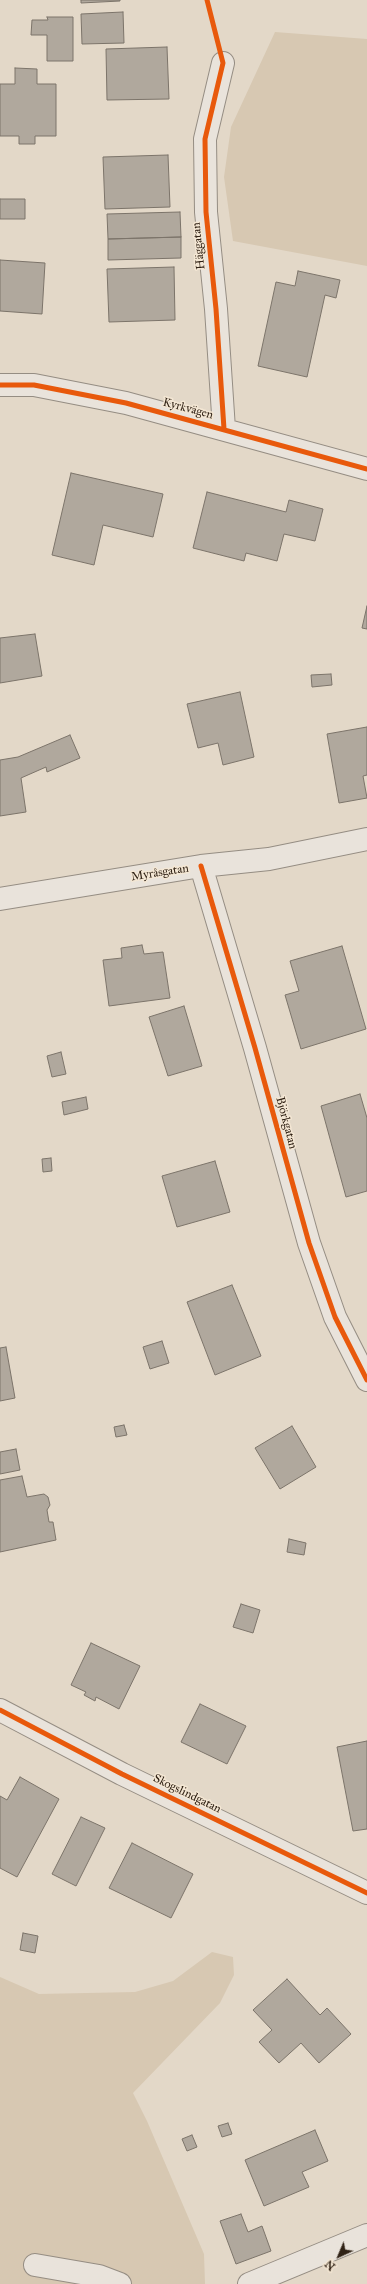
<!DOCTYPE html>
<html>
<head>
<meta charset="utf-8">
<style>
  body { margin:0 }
  #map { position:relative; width:367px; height:2284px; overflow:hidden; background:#e3d8c8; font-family:"IM FELL Great Primer",serif }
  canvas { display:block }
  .north { position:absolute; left:319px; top:2236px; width:40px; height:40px; -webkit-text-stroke:3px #f4e7d4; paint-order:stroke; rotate:224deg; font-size:11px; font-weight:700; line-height:16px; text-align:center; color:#302215 }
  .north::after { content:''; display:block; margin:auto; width:14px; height:18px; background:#302215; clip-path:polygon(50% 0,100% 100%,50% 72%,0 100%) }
</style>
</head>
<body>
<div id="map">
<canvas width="367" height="2284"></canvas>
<div class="north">N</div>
</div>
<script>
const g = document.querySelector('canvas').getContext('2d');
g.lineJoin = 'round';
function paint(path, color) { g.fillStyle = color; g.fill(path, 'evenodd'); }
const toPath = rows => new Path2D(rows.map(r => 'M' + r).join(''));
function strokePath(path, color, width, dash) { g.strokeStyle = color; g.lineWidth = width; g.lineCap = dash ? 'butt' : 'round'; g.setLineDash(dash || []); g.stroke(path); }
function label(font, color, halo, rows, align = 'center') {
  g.font = font + ' "IM FELL Great Primer",serif'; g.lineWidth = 3; g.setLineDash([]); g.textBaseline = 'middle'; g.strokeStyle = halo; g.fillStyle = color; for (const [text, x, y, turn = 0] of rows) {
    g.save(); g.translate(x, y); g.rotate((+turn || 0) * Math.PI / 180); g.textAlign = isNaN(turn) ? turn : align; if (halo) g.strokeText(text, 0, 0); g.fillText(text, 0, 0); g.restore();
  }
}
const green = toPath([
  [275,32,367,39,367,266,233,241,224,177,231,127],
  [212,1952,233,1957,234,1975,220,2003,133,2093,147,2121,204,2254,205,2284,0,2284,0,1977,39,1994,135,1992,173,1981]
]);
const building = toPath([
  [81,0,120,0,120,1,81,3,81,0],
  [123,12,124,43,82,44,81,14,123,12],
  [47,17,73,17,73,61,47,61,47,35,31,35,32,20,48,20,47,17],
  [167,47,169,99,107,100,106,49,167,47],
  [15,68,37,69,37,84,56,84,56,136,35,136,35,144,19,144,19,136,0,136,0,84,15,84,15,68],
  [168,155,170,207,105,209,103,157,168,155],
  [0,199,25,199,25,219,0,219,0,199],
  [180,212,181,237,108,239,107,214,180,212],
  [181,237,181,258,108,260,108,239,181,237],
  [0,260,45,263,42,314,0,311,0,260],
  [174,267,175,320,109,322,107,269,174,267],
  [298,271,340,280,336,298,325,295,307,377,258,366,276,282,295,286,298,271],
  [71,473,163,494,153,537,103,525,94,565,52,555,71,473],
  [207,492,286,512,289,500,323,509,315,541,284,534,277,561,246,553,244,561,193,548,207,492],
  [367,606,367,629,362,628,367,606],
  [35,634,42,676,0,683,0,638,35,634],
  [331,674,332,685,312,687,311,675,331,674],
  [240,692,254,757,223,765,218,743,198,748,187,704,240,692],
  [367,727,367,775,363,776,367,798,339,803,327,734,367,727],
  [70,735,80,758,47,772,46,767,21,778,26,812,0,816,0,760,18,757,70,735],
  [142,945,144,954,163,952,170,998,109,1006,103,960,122,958,121,948,142,945],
  [342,946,366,1029,301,1049,285,995,299,991,290,961,342,946],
  [184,1006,202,1066,168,1076,149,1017,184,1006],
  [61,1052,66,1074,52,1077,47,1056,61,1052],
  [360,1094,367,1118,367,1191,346,1197,321,1106,360,1094],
  [86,1097,88,1109,64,1115,62,1102,86,1097],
  [51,1158,52,1171,43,1172,42,1159,51,1158],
  [215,1161,230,1212,177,1227,162,1176,215,1161],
  [232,1285,261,1356,215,1375,187,1302,232,1285],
  [162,1341,169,1363,150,1369,143,1347,162,1341],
  [6,1347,15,1398,0,1401,0,1348,6,1347],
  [124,1425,127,1435,116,1437,114,1427,124,1425],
  [292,1426,316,1467,280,1489,255,1448,292,1426],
  [16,1449,20,1470,0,1474,0,1452,16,1449],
  [22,1476,27,1497,44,1494,48,1497,50,1505,47,1510,49,1522,53,1522,56,1540,0,1552,0,1480,22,1476],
  [289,1539,306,1543,304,1555,287,1552,289,1539],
  [241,1604,260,1610,253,1633,233,1627,241,1604],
  [91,1643,140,1666,119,1709,96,1697,95,1701,84,1695,86,1692,71,1685,91,1643],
  [200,1704,246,1726,227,1764,181,1742,200,1704],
  [367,1741,367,1829,353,1831,337,1747,367,1741],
  [20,1777,59,1799,17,1877,0,1868,0,1796,7,1800,20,1777],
  [81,1817,105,1828,76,1886,52,1874,81,1817],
  [132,1843,193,1874,171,1918,109,1888,132,1843],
  [23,1933,38,1936,35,1953,20,1950,23,1933],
  [287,1979,320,2015,327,2008,351,2034,319,2063,301,2043,279,2063,259,2042,272,2030,253,2010,287,1979],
  [228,2123,232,2134,222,2137,218,2126,228,2123],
  [315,2130,328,2161,302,2172,309,2187,264,2206,245,2160,315,2130],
  [192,2135,197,2147,187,2151,182,2139,192,2135],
  [241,2214,248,2232,262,2226,271,2251,236,2264,220,2221,241,2214]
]);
const minor = toPath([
  [223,63,205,139,206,212,216,309,224,429],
  [0,385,34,385,126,403,367,469],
  [201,866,255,1048,309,1243,335,1317,367,1380],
  [0,899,201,866,269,859,367,839],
  [0,1710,122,1774,367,1893],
  [35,2265,99,2276,120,2284],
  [249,2284,367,2235]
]);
const cycleway = toPath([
  [207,0,223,63,205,139,206,212,216,309,224,429],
  [0,385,34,385,126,403,367,469],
  [201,866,255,1048,309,1243,335,1317,367,1380],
  [0,1710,122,1774,367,1893]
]);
const streetNames = [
  ["Häggatan",199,246,-96],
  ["Kyrkvägen",188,409,15],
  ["Myråsgatan",160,873,-9],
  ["Björkgatan",286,1123,75],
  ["Skogslindgatan",187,1794,26]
];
paint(green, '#d7c8b2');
paint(building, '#b0a89d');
strokePath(building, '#7c746a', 1);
strokePath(minor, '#958d83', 24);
strokePath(minor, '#e9e3db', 22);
strokePath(cycleway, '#e8590c', 5);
label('12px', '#302215', '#f4e7d4', streetNames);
</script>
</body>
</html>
